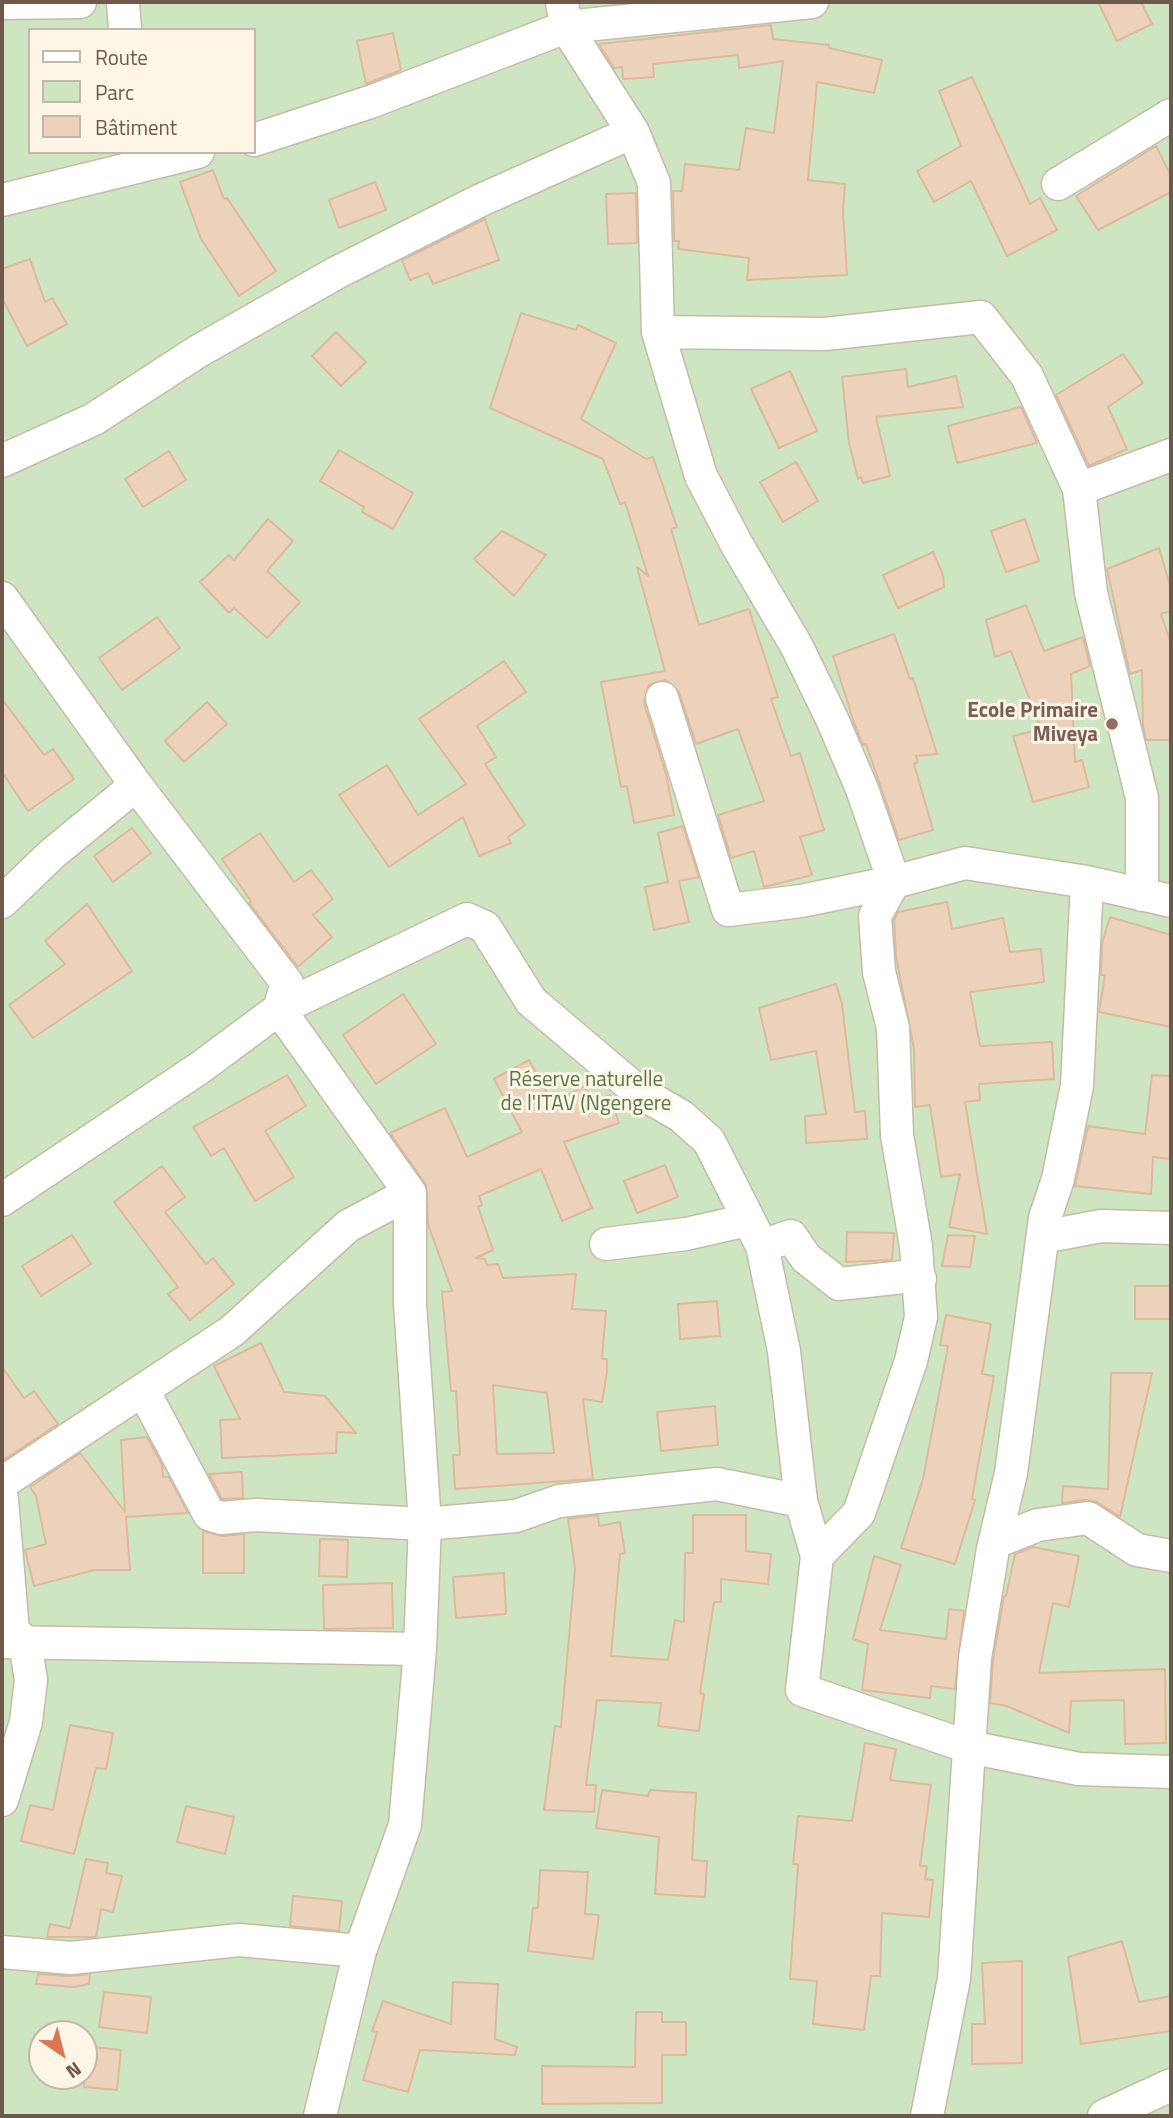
<!DOCTYPE html>
<html>
<head>
<meta charset="utf-8">
<style>
  body { margin:0 }
  #map { position:relative; width:1173px; height:2118px; overflow:hidden; background:#f9f1e1; font-family:"Titillium Web",sans-serif }
  canvas { display:block }
  .frame { position:absolute; inset:0; border:4px solid #6e594a; pointer-events:none }
  .legend { position:absolute; left:28px; top:28px; width:228px; height:126px; box-sizing:border-box; background:#fdf5e6; border:2px solid #c4b7a8; margin:0; padding:9px 12px; list-style:none; font-size:21px; color:#6e594a }
  .legend li { display:flex; align-items:center; gap:14px; height:35px }
  .legend b { width:35px; border:2px solid #c4b7a8 }
  .north { position:absolute; left:28px; top:2020px; width:70px; height:70px; box-sizing:border-box; background:#fdf5e6; border:2px solid #c4b7a8; border-radius:50%; rotate:145deg; font-size:19px; font-weight:700; line-height:28px; text-align:center; color:#6e594a }
  .north::after { content:''; display:block; margin:auto; width:24px; height:32px; background:#d97750; clip-path:polygon(50% 0,100% 100%,50% 72%,0 100%) }
</style>
</head>
<body>
<div id="map">
<canvas width="1173" height="2118"></canvas>
<div class="frame"></div>
<ul class="legend">
<li><b style="height:9px;background:#fff"></b>Route</li>
<li><b style="height:19px;background:#cee5c1"></b>Parc</li>
<li><b style="height:19px;background:#ecd1bb"></b>Bâtiment</li>
</ul>
<div class="north">N</div>
</div>
<script>
const g = document.querySelector('canvas').getContext('2d');
g.lineJoin = 'round';
function paint(path, color) { g.fillStyle = color; g.fill(path, 'evenodd'); }
const toPath = rows => new Path2D(rows.map(r => 'M' + r).join(''));
function strokePath(path, color, width, dash) { g.strokeStyle = color; g.lineWidth = width; g.lineCap = dash ? 'butt' : 'round'; g.setLineDash(dash || []); g.stroke(path); }
function label(font, color, halo, rows, align = 'center') {
  g.font = font + ' "Titillium Web",sans-serif'; g.lineWidth = 6; g.setLineDash([]); g.textBaseline = 'middle'; g.strokeStyle = halo; g.fillStyle = color; for (const [text, x, y, turn = 0] of rows) {
    g.save(); g.translate(x, y); g.rotate((+turn || 0) * Math.PI / 180); g.textAlign = isNaN(turn) ? turn : align; if (halo) g.strokeText(text, 0, 0); g.fillText(text, 0, 0); g.restore();
  }
}
const green = toPath([
  [2,2,1171,2,1171,2116,2,2116],
  [30,30,254,30,254,152,30,152],
  [42,2034,84,2034,84,2076,42,2076]
]);
const building = toPath([
  [1098,2,1141,2,1152,24,1117,41,1098,2],
  [771,25,773,39,829,45,829,48,882,60,874,93,817,82,808,180,845,184,843,211,847,275,747,280,749,258,678,249,679,241,674,241,673,191,682,191,685,164,739,170,746,128,774,133,783,61,739,68,738,55,653,64,654,77,623,79,622,67,614,68,599,44,771,25],
  [393,33,401,70,366,84,357,41,393,33],
  [972,77,1030,204,1040,198,1057,230,1007,256,971,181,934,202,917,171,961,146,939,91,972,77],
  [1156,146,1171,176,1171,192,1098,230,1076,196,1156,146],
  [213,170,224,199,227,198,276,271,239,296,201,239,180,182,213,170],
  [375,182,386,210,339,228,329,200,375,182],
  [636,193,637,243,608,244,606,194,636,193],
  [485,219,499,260,433,284,428,273,410,280,402,260,485,219],
  [30,259,45,302,52,298,67,324,27,346,2,298,2,269,30,259],
  [521,313,576,330,578,325,616,343,581,419,646,459,653,457,677,527,671,529,699,625,749,609,778,697,771,699,791,756,800,753,824,830,800,837,812,875,764,887,754,851,731,858,718,815,764,801,738,729,696,744,679,692,665,680,649,685,644,703,666,774,674,815,634,823,627,786,621,787,601,682,665,671,637,567,648,576,625,502,620,504,603,459,490,408,521,313],
  [336,332,366,362,341,386,312,356,336,332],
  [1123,354,1143,383,1108,407,1127,449,1089,466,1056,395,1123,354],
  [906,369,908,387,956,376,963,407,876,417,890,476,863,483,861,477,858,479,849,443,842,377,906,369],
  [790,371,817,431,779,448,751,389,790,371],
  [1021,407,1037,443,957,463,948,426,1021,407],
  [339,450,413,493,393,529,362,512,364,507,320,481,339,450],
  [169,451,186,480,143,507,125,479,169,451],
  [796,462,818,501,783,522,760,482,796,462],
  [268,519,293,541,267,571,300,602,267,638,234,608,229,613,200,582,229,555,234,560,268,519],
  [1025,519,1039,561,1006,572,991,531,1025,519],
  [502,531,546,555,514,596,474,559,502,531],
  [1159,548,1171,589,1171,611,1161,614,1171,643,1171,740,1146,740,1143,726,1142,670,1130,674,1107,569,1159,548],
  [933,552,943,575,944,587,898,608,883,575,933,552],
  [1026,605,1044,651,1083,637,1090,666,1071,674,1075,762,1082,760,1089,787,1033,802,1013,736,1041,729,1011,651,995,657,986,620,1026,605],
  [157,617,180,648,122,690,99,658,157,617],
  [894,634,910,679,913,678,937,754,916,756,918,762,914,764,933,830,899,840,866,744,863,745,854,723,833,656,894,634],
  [504,661,526,692,477,726,496,757,485,764,525,825,508,837,511,843,479,856,463,817,389,867,339,795,387,765,418,815,466,784,419,719,504,661],
  [2,699,44,755,53,749,74,779,28,811,2,772,2,699],
  [207,702,227,724,184,762,165,741,207,702],
  [683,826,699,877,679,881,689,922,654,930,645,887,668,882,658,833,683,826],
  [132,828,151,853,113,882,94,856,132,828],
  [260,833,294,882,311,870,333,899,313,915,332,937,298,967,249,903,251,901,222,859,260,833],
  [947,902,952,929,1003,918,1010,952,1041,949,1044,982,970,992,980,1046,1052,1042,1054,1079,979,1084,980,1100,965,1102,987,1234,949,1227,960,1174,941,1177,930,1105,915,1107,914,1049,896,957,894,920,898,912,947,902],
  [87,904,132,971,33,1038,9,1005,65,964,45,941,87,904],
  [1110,917,1171,935,1171,1027,1099,1012,1105,975,1101,975,1102,943,1110,917],
  [836,984,842,1004,855,1112,865,1111,867,1139,806,1143,805,1116,826,1114,816,1051,771,1060,759,1008,836,984],
  [403,994,436,1044,376,1084,343,1035,403,994],
  [529,1060,553,1104,584,1086,593,1101,610,1095,619,1123,564,1142,592,1208,562,1221,541,1169,479,1196,482,1205,478,1207,493,1250,476,1258,485,1259,487,1265,498,1264,503,1278,576,1274,572,1309,606,1311,602,1359,607,1359,607,1372,602,1402,583,1399,593,1479,455,1489,453,1455,460,1455,456,1391,451,1391,442,1292,452,1291,428,1224,426,1185,390,1133,445,1108,467,1157,522,1132,494,1079,529,1060],
  [493,1385,547,1393,554,1453,497,1454,493,1385],
  [287,1075,306,1106,265,1131,294,1177,255,1201,224,1148,211,1156,193,1127,287,1075],
  [1152,1075,1171,1076,1171,1159,1153,1157,1151,1194,1075,1186,1088,1126,1145,1134,1152,1075],
  [665,1165,678,1197,637,1213,624,1181,665,1165],
  [162,1166,185,1197,165,1212,206,1264,213,1258,234,1284,190,1320,168,1294,178,1287,114,1202,162,1166],
  [847,1232,894,1233,892,1260,846,1262,847,1232],
  [72,1235,91,1264,41,1296,22,1266,72,1235],
  [948,1235,975,1236,970,1267,942,1266,948,1235],
  [1135,1286,1171,1286,1171,1319,1135,1319,1135,1286],
  [717,1301,720,1336,680,1339,678,1304,717,1301],
  [946,1315,991,1324,982,1374,994,1376,972,1499,975,1500,955,1564,901,1548,923,1479,948,1346,940,1345,946,1315],
  [261,1343,284,1392,325,1396,356,1433,337,1432,336,1453,222,1458,220,1420,240,1419,214,1366,261,1343],
  [2,1367,24,1398,34,1391,58,1424,2,1461,2,1367],
  [1111,1373,1152,1373,1120,1517,1097,1502,1085,1500,1062,1503,1063,1486,1108,1489,1111,1373],
  [715,1406,718,1445,661,1451,657,1412,715,1406],
  [147,1437,162,1465,163,1477,169,1477,188,1513,126,1517,130,1570,94,1570,34,1586,25,1550,46,1544,36,1496,30,1487,80,1453,125,1512,121,1440,147,1437],
  [242,1472,243,1498,222,1499,209,1474,242,1472],
  [598,1515,599,1526,620,1522,625,1553,620,1554,611,1656,668,1660,675,1620,684,1622,685,1553,693,1553,693,1515,746,1515,746,1551,771,1554,768,1584,721,1579,721,1602,714,1602,700,1693,704,1694,699,1731,658,1726,661,1703,597,1700,586,1785,596,1785,594,1812,544,1810,555,1726,561,1727,575,1569,568,1519,598,1515],
  [203,1531,222,1536,244,1534,244,1573,203,1573,203,1531],
  [320,1539,348,1540,347,1577,319,1576,320,1539],
  [1033,1547,1079,1556,1069,1607,1053,1603,1039,1673,1165,1669,1166,1743,1125,1744,1124,1700,1071,1701,1069,1733,1007,1706,990,1703,993,1660,1004,1596,1006,1596,1015,1554,1033,1547],
  [874,1556,901,1565,880,1630,946,1639,949,1609,964,1611,955,1689,931,1686,930,1698,862,1690,868,1644,853,1639,874,1556],
  [504,1573,506,1614,456,1618,453,1577,504,1573],
  [392,1583,393,1628,324,1629,323,1585,392,1583],
  [70,1725,113,1733,106,1769,96,1768,74,1854,21,1841,30,1805,53,1810,70,1725],
  [865,1743,896,1749,890,1780,931,1785,920,1866,927,1866,925,1879,933,1880,929,1917,882,1913,880,1976,871,1976,864,2030,813,2024,817,1981,790,1979,798,1864,793,1864,798,1816,852,1821,865,1743],
  [602,1790,648,1796,650,1790,696,1793,692,1860,707,1861,705,1897,655,1894,659,1837,596,1828,602,1790],
  [186,1806,234,1817,225,1854,177,1842,186,1806],
  [86,1859,108,1863,106,1873,122,1876,113,1912,101,1909,96,1937,47,1937,50,1924,70,1928,86,1859],
  [540,1870,588,1872,585,1914,599,1915,593,1959,528,1951,533,1908,538,1908,540,1870],
  [293,1896,342,1901,339,1931,290,1926,293,1896],
  [1122,1941,1139,2002,1171,1996,1171,2031,1081,2044,1068,1957,1122,1941],
  [1022,1961,1022,2063,972,2064,972,2024,985,2024,982,1963,1022,1961],
  [38,1974,69,1976,90,1974,89,1984,74,1987,36,1984,38,1974],
  [453,1982,498,1984,495,2039,517,2047,515,2055,420,2050,408,2092,363,2080,377,2032,372,2031,383,2001,451,2024,453,1982],
  [104,1992,151,1997,147,2033,99,2027,104,1992],
  [636,2012,662,2012,662,2022,686,2022,686,2055,662,2055,662,2103,542,2104,542,2066,635,2067,636,2012],
  [84,2046,121,2050,117,2090,84,2087,84,2046]
]);
const street = toPath([
  [123,2,125,30],
  [562,2,566,27,633,132,654,183,658,332,701,476,737,545,796,645,832,719,862,789,894,882,801,901,728,910,662,698],
  [2,3,80,2],
  [254,140,373,101,566,27,812,2],
  [1058,184,1171,115],
  [2,200,198,152],
  [658,332,825,334,981,317,1027,376,1079,489,1091,593,1142,798,1142,895],
  [2,461,94,419,197,352,336,273,479,201,633,132],
  [1079,489,1171,455],
  [2,598,136,785,287,983,279,1009,410,1193,410,1303,425,1524,420,1649,405,1825,360,1951,320,2116],
  [2,902,52,854,136,785],
  [2,1200,201,1067,279,1009,467,919,485,927,531,1001,636,1090,681,1116,709,1141,762,1246,784,1351,801,1501,817,1556,802,1690,969,1747,1079,1769,1171,1772],
  [1043,1237,1101,1226,1171,1228],
  [606,1244,686,1234,748,1220],
  [762,1246,791,1236,806,1258,839,1284,913,1276,920,1279],
  [143,1390,209,1514,221,1518,256,1515,425,1524,516,1516,559,1501,717,1484,801,1501],
  [2,1483,232,1331,348,1226,410,1193],
  [2,1499,13,1631,25,1642,31,1680,26,1722,2,1800],
  [995,1542,1038,1525,1088,1518,1137,1550,1171,1556],
  [817,1556,859,1513,911,1361,921,1317,916,1246,897,1135,893,1028,879,972,875,916,894,882,965,863,1087,882,1171,901],
  [2,1642,420,1649],
  [2,1952,71,1958,239,1940,360,1951],
  [927,2116,954,1979,975,1658,993,1549,1011,1473,1045,1218,1058,1179,1077,1086,1087,882],
  [1104,2116,1171,2085]
]);
const markers = [
  [1112,724,7,"#8d6e63"]
];
const educationNames = [
  ["Ecole Primaire",1098,712],
  ["Miveya",1098,736]
];
const parkNames = [
  ["Réserve naturelle",586,1081],
  ["de l'ITAV (Ngengere",586,1105]
];
paint(green, '#cee5c1');
paint(building, '#ecd1bb');
strokePath(building, '#ddb99d', 2);
strokePath(street, '#c8b9a9', 35);
strokePath(street, '#fff', 32);
for (const [x, y, r, color] of markers) { const dot = new Path2D(); dot.arc(x, y, r, 0, 2 * Math.PI); g.fillStyle = color; g.fill(dot); strokePath(dot, '#fdf5e6', 2.5); }
label('bold 21px', '#785e54', '#fdf5e6', educationNames, 'right');
label('21px', '#537947', '#fdf5e6', parkNames);
</script>
</body>
</html>
